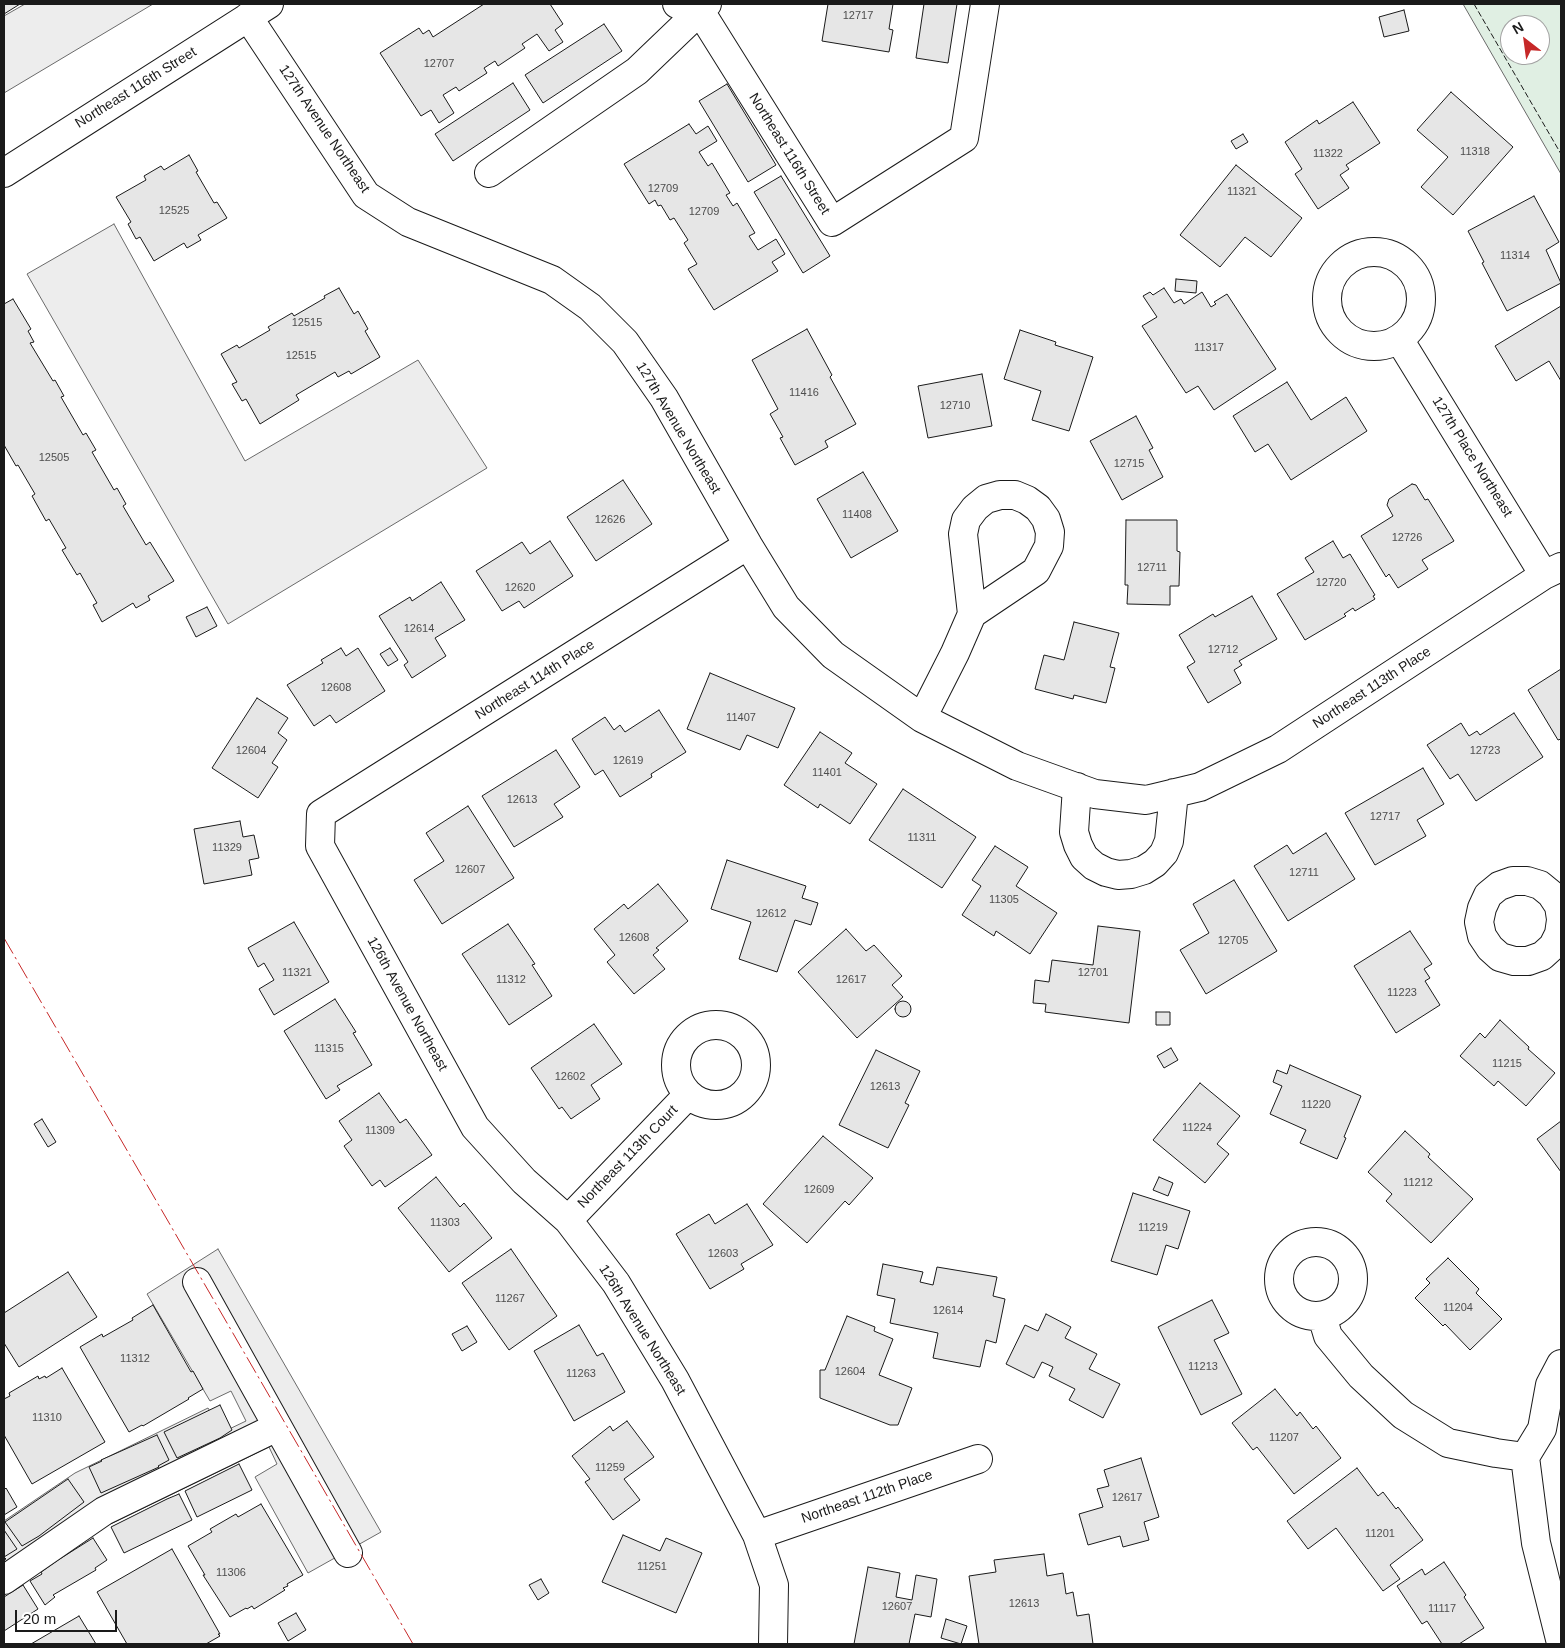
<!DOCTYPE html>
<html>
<head>
<meta charset="utf-8">
<style>
  body { margin:0 }
  #map { position:relative; width:1565px; height:1648px; overflow:hidden; background:#fff; font-family:Helvetica,sans-serif }
  canvas { display:block }
  .frame { position:absolute; inset:0; border:5px solid #1a1a1a; pointer-events:none }
  .north { position:absolute; left:1500px; top:15px; width:50px; height:50px; box-sizing:border-box; background:#fff; border:1px solid #a3a3a3; border-radius:50%; rotate:330deg; font-size:14px; font-weight:700; line-height:20px; text-align:center; color:#1a1a1a }
  .north::after { content:''; display:block; margin:auto; width:18px; height:22px; background:#c62828; clip-path:polygon(50% 0,100% 100%,50% 72%,0 100%) }
  .scale { position:absolute; left:15px; top:1610px; width:102px; height:22px; box-sizing:border-box; border:2px solid #1a1a1a; border-top:0; padding-left:6px; font-size:15px; line-height:18px; white-space:nowrap; color:#1a1a1a; -webkit-text-stroke:4px #fff; paint-order:stroke }
</style>
</head>
<body>
<div id="map">
<canvas width="1565" height="1648"></canvas>
<div class="frame"></div>
<div class="north">N</div>
<div class="scale">20 m</div>
</div>
<script>
const g = document.querySelector('canvas').getContext('2d');
g.lineJoin = 'round';
function paint(path, color) { g.fillStyle = color; g.fill(path, 'evenodd'); }
const toPath = rows => new Path2D(rows.map(r => 'M' + r).join(''));
function strokePath(path, color, width, dash) { g.strokeStyle = color; g.lineWidth = width; g.lineCap = dash ? 'butt' : 'round'; g.setLineDash(dash || []); g.stroke(path); }
function label(font, color, halo, rows, align = 'center') {
  g.font = font + ' Helvetica,sans-serif'; g.lineWidth = 4; g.setLineDash([]); g.textBaseline = 'middle'; g.strokeStyle = halo; g.fillStyle = color; for (const [text, x, y, turn = 0] of rows) {
    g.save(); g.translate(x, y); g.rotate((+turn || 0) * Math.PI / 180); g.textAlign = isNaN(turn) ? turn : align; if (halo) g.strokeText(text, 0, 0); g.fillText(text, 0, 0); g.restore();
  }
}
const green = toPath([
  [1463,4,1561,4,1561,174,1463,4],
  [1510,25,1540,25,1540,55,1510,55,1510,25]
]);
const parking = toPath([
  [25,4,153,4,4,93,4,16,25,4],
  [114,224,245,461,418,360,487,468,228,624,27,274,114,224],
  [218,1249,381,1532,308,1573,255,1477,277,1464,269,1447,94,1532,4,1595,4,1521,75,1473,208,1408,223,1432,246,1421,231,1391,210,1401,147,1294,218,1249]
]);
const building = toPath([
  [4,4,20,4,4,14,4,4],
  [484,4,550,4,563,24,555,30,563,42,549,51,537,34,522,44,525,48,498,66,495,61,484,68,487,73,459,91,456,87,443,95,454,113,439,123,431,110,421,116,380,53,419,28,423,34,429,30,433,37,484,4],
  [828,4,893,4,889,29,893,30,889,52,822,41,828,4],
  [924,4,957,4,948,63,916,58,924,4],
  [1404,10,1409,31,1384,37,1379,17,1404,10],
  [604,24,622,51,543,103,525,75,604,24],
  [513,83,530,110,453,161,435,134,513,83],
  [727,84,776,165,748,182,699,101,727,84],
  [1451,92,1513,147,1453,215,1421,187,1448,157,1417,130,1451,92],
  [1353,102,1380,143,1346,165,1349,169,1340,175,1349,188,1318,209,1295,174,1302,169,1285,142,1317,120,1319,124,1353,102],
  [689,124,696,134,708,126,717,141,699,152,708,166,712,163,730,193,726,195,733,206,737,203,755,233,749,236,758,250,776,239,785,254,772,262,778,271,714,310,688,269,697,264,684,243,688,240,674,218,670,220,661,205,658,206,655,200,649,204,624,164,689,124],
  [1243,134,1248,142,1236,149,1231,141,1243,134],
  [189,155,198,171,196,172,214,203,217,202,227,218,198,235,201,240,187,248,184,243,154,261,140,237,136,239,128,224,131,222,116,197,146,180,144,176,161,166,164,170,189,155],
  [1236,165,1302,218,1271,257,1245,237,1220,267,1180,235,1236,165],
  [781,176,830,256,803,273,754,192,781,176],
  [1534,196,1559,242,1546,250,1561,283,1507,311,1482,263,1484,262,1468,231,1534,196],
  [1176,279,1197,281,1196,293,1175,291,1176,279],
  [339,288,354,314,358,311,368,329,365,331,380,357,351,374,349,371,338,377,335,372,296,395,299,400,260,424,246,399,242,401,232,384,237,382,221,354,237,345,239,348,270,330,268,327,292,313,294,316,325,298,324,296,339,288],
  [1164,288,1174,303,1181,299,1184,304,1202,292,1211,307,1216,304,1214,302,1227,294,1276,369,1214,410,1198,386,1186,393,1142,326,1157,317,1143,296,1150,292,1153,295,1164,288],
  [13,299,31,329,28,331,34,342,30,343,53,381,55,380,64,396,61,397,83,435,86,433,96,450,92,452,114,490,117,488,126,504,123,506,146,545,150,542,174,581,148,596,150,600,136,608,133,603,102,622,93,605,97,603,80,573,77,575,62,550,66,548,49,519,46,521,32,496,35,494,18,465,16,466,4,445,4,304,13,299],
  [1561,306,1561,381,1549,361,1516,381,1495,346,1561,306],
  [807,329,832,375,830,377,856,424,825,441,828,447,795,465,780,438,783,437,770,414,778,409,752,360,807,329],
  [1020,330,1056,342,1055,345,1093,357,1069,431,1032,420,1041,391,1004,379,1020,330],
  [982,374,992,426,928,438,918,386,982,374],
  [1287,382,1311,420,1346,397,1367,431,1291,480,1268,444,1255,452,1233,416,1287,382],
  [1136,416,1153,448,1149,450,1163,477,1122,500,1090,441,1136,416],
  [863,472,898,531,851,558,817,499,863,472],
  [623,480,652,524,596,561,567,517,623,480],
  [1412,484,1416,485,1425,500,1428,499,1454,541,1422,560,1428,569,1398,588,1389,574,1386,577,1361,536,1393,516,1387,505,1389,499,1412,484],
  [1126,520,1177,520,1177,551,1180,552,1179,586,1170,586,1170,605,1127,604,1128,585,1125,585,1126,520],
  [550,541,573,576,524,608,519,601,502,611,476,571,522,542,530,554,550,541],
  [1333,541,1343,558,1350,554,1375,595,1373,596,1375,599,1355,611,1353,608,1344,614,1346,616,1305,640,1277,594,1314,572,1305,558,1333,541],
  [441,582,465,620,435,638,446,656,412,678,404,665,408,662,379,616,410,597,412,601,441,582],
  [1252,596,1277,639,1239,661,1242,665,1234,670,1241,683,1208,703,1187,667,1195,662,1179,635,1213,614,1215,617,1252,596],
  [207,607,217,626,196,637,186,617,207,607],
  [1074,622,1119,633,1110,667,1115,668,1106,703,1074,695,1073,699,1035,689,1044,655,1064,660,1074,622],
  [341,648,346,656,358,648,385,691,336,723,330,715,314,726,287,685,323,663,321,660,341,648],
  [390,648,398,660,388,666,380,654,390,648],
  [1561,669,1561,739,1558,740,1528,690,1561,669],
  [710,673,795,708,778,748,747,735,740,750,687,729,710,673],
  [257,698,288,718,278,733,287,740,272,763,278,767,258,798,212,768,257,698],
  [659,710,686,752,651,774,652,777,620,797,603,770,595,775,572,739,605,717,614,730,620,725,625,732,659,710],
  [1514,713,1543,757,1476,801,1458,774,1450,779,1427,745,1461,723,1469,736,1477,731,1480,735,1514,713],
  [820,732,852,753,845,763,877,784,850,824,820,804,818,808,784,785,820,732],
  [556,750,580,787,554,804,563,817,514,847,482,796,556,750],
  [1423,768,1444,804,1417,820,1426,836,1375,865,1345,813,1423,768],
  [903,789,976,837,942,888,869,840,903,789],
  [468,806,514,878,442,924,414,880,444,861,426,833,468,806],
  [240,821,243,837,254,835,259,858,249,860,252,875,204,884,194,829,240,821],
  [1326,833,1355,879,1288,921,1254,866,1287,845,1293,854,1326,833],
  [995,846,1028,867,1016,886,1057,913,1030,954,996,931,994,936,962,915,981,886,972,880,995,846],
  [727,860,806,886,802,898,818,903,811,925,795,920,777,972,739,959,751,922,711,909,727,860],
  [1234,880,1277,951,1206,994,1180,950,1209,933,1193,904,1234,880],
  [658,884,688,921,656,948,659,950,653,955,665,969,634,994,607,962,615,955,594,929,624,904,628,909,658,884],
  [294,922,329,982,274,1015,259,989,274,980,264,963,258,967,248,948,294,922],
  [508,924,535,964,532,965,552,996,509,1025,462,954,508,924],
  [1098,926,1140,931,1129,1023,1045,1012,1046,1004,1033,1003,1035,980,1049,982,1052,960,1093,965,1098,926],
  [846,929,866,951,874,945,902,976,892,985,903,997,857,1038,798,972,846,929],
  [1410,931,1432,964,1424,969,1430,978,1425,981,1440,1005,1396,1033,1354,966,1410,931],
  [335,999,356,1032,353,1033,372,1065,337,1086,340,1090,326,1099,284,1031,335,999],
  '895 1009a8 8 0 1 1 16 0a8 8 0 1 1-16 0Z',
  [1156,1012,1170,1012,1170,1025,1156,1025,1156,1012],
  [1500,1020,1529,1047,1528,1049,1555,1073,1526,1106,1498,1081,1494,1086,1460,1056,1480,1033,1485,1038,1500,1020],
  [594,1024,622,1064,591,1085,600,1099,571,1119,562,1107,559,1109,531,1068,594,1024],
  [1171,1048,1178,1060,1164,1068,1157,1056,1171,1048],
  [876,1050,920,1071,905,1103,909,1105,888,1148,839,1125,876,1050],
  [1290,1065,1361,1096,1344,1137,1346,1138,1337,1159,1300,1143,1306,1130,1270,1114,1282,1086,1273,1082,1277,1070,1287,1074,1290,1065],
  [1200,1083,1240,1116,1217,1144,1229,1154,1205,1183,1153,1140,1200,1083],
  [379,1093,400,1123,406,1119,432,1155,385,1187,380,1180,372,1186,344,1146,352,1140,339,1121,379,1093],
  [42,1119,56,1142,48,1147,34,1124,42,1119],
  [1561,1121,1561,1172,1537,1139,1561,1121],
  [1405,1131,1430,1154,1428,1157,1473,1199,1431,1243,1386,1201,1392,1194,1368,1172,1405,1131],
  [823,1136,873,1178,849,1205,845,1201,807,1243,763,1204,823,1136],
  [436,1177,460,1207,464,1203,492,1238,449,1272,398,1208,436,1177],
  [1159,1177,1173,1183,1168,1196,1153,1190,1159,1177],
  [1133,1193,1190,1211,1178,1249,1166,1245,1157,1275,1111,1261,1133,1193],
  [747,1204,773,1245,741,1264,744,1269,710,1289,676,1234,709,1214,715,1224,747,1204],
  [511,1249,557,1316,509,1350,462,1283,511,1249],
  [1448,1258,1479,1289,1476,1293,1502,1319,1470,1350,1445,1324,1443,1326,1415,1298,1430,1283,1426,1279,1448,1258],
  [883,1264,923,1272,920,1282,933,1285,937,1267,997,1277,993,1296,1005,1299,996,1343,986,1340,980,1367,933,1358,938,1333,890,1323,895,1299,877,1295,883,1264],
  [68,1272,97,1317,19,1367,4,1343,4,1313,68,1272],
  [1212,1300,1229,1333,1214,1340,1242,1394,1201,1415,1158,1327,1212,1300],
  [153,1305,191,1372,193,1371,203,1389,188,1398,189,1399,143,1426,142,1425,129,1432,80,1347,102,1334,103,1337,133,1320,132,1318,153,1305],
  [1046,1314,1071,1327,1065,1338,1097,1354,1089,1369,1120,1384,1103,1418,1069,1400,1075,1389,1049,1376,1053,1367,1042,1362,1034,1378,1006,1364,1025,1325,1038,1331,1046,1314],
  [847,1316,875,1327,874,1331,893,1339,879,1375,912,1388,898,1425,890,1425,820,1398,820,1370,825,1370,847,1316],
  [579,1325,597,1356,603,1353,625,1392,574,1421,534,1351,579,1325],
  [467,1326,477,1342,462,1351,452,1334,467,1326],
  [62,1368,105,1442,32,1484,4,1435,4,1399,10,1396,9,1393,38,1376,39,1379,45,1376,46,1378,62,1368],
  [1275,1389,1297,1416,1300,1412,1313,1429,1316,1426,1341,1458,1294,1494,1257,1447,1253,1450,1232,1423,1275,1389],
  [220,1405,232,1430,220,1438,177,1458,164,1432,220,1405],
  [627,1421,654,1457,624,1479,640,1500,613,1520,585,1482,590,1479,572,1456,610,1426,613,1431,627,1421],
  [157,1435,169,1460,158,1466,159,1467,101,1493,89,1467,102,1461,101,1460,157,1435],
  [1141,1458,1159,1517,1144,1522,1149,1540,1123,1547,1120,1536,1088,1545,1079,1514,1103,1507,1097,1489,1109,1486,1104,1470,1141,1458],
  [239,1464,252,1490,197,1517,185,1491,239,1464],
  [1357,1468,1378,1496,1383,1492,1396,1509,1398,1507,1423,1540,1390,1565,1400,1579,1383,1591,1336,1528,1308,1549,1287,1521,1357,1468],
  [68,1479,84,1502,39,1536,22,1546,5,1522,68,1479],
  [4,1487,5,1489,6,1488,17,1507,4,1515,4,1487],
  [179,1494,192,1520,124,1553,111,1527,167,1499,179,1494],
  [261,1504,303,1575,287,1584,288,1586,283,1588,285,1590,254,1609,252,1606,247,1609,246,1608,230,1617,203,1575,205,1575,188,1546,212,1532,210,1529,236,1514,238,1517,261,1504],
  [4,1530,17,1549,4,1557,6,1559,4,1560,4,1530],
  [623,1535,660,1551,666,1538,702,1553,676,1613,602,1582,623,1535],
  [93,1538,107,1560,95,1568,96,1570,53,1595,55,1597,45,1605,30,1581,42,1574,41,1572,58,1560,93,1538],
  [172,1549,220,1634,218,1634,220,1636,206,1644,127,1644,97,1592,172,1549],
  [1044,1554,1047,1576,1063,1573,1066,1594,1073,1592,1077,1616,1089,1614,1093,1644,979,1644,969,1576,996,1572,994,1560,1044,1554],
  [1444,1562,1466,1595,1464,1597,1484,1628,1459,1644,1442,1644,1427,1621,1422,1624,1397,1586,1422,1569,1425,1575,1444,1562],
  [868,1567,900,1573,896,1597,912,1600,916,1575,937,1579,931,1617,915,1614,909,1644,854,1644,868,1567],
  [541,1579,549,1593,538,1600,529,1585,541,1579],
  [23,1585,38,1609,4,1631,4,1597,23,1585],
  [296,1613,306,1630,288,1641,278,1623,296,1613],
  [79,1616,96,1644,31,1644,79,1616],
  [946,1619,967,1626,961,1644,941,1638,946,1619]
]);
const minor = toPath([
  [677,4,700,11,832,222,964,138,985,4],
  [248,17,366,195,408,222,552,280,590,307,625,342,664,398,748,545,786,607,833,655,922,718,1017,766,1095,794,1146,800,1200,787,1278,749,1544,575,1561,567],
  [4,173,269,4],
  [489,173,637,71,707,4],
  '1327 299a47 47 0 1 1 94 0a47 47 0 1 1-94 0Z',
  [1399,339,1544,575],
  [748,545,321,814,320,846,475,1127,524,1181,568,1220,616,1283,675,1380,757,1535,774,1585,773,1644],
  [922,718,955,653,972,614,963,534,966,520,975,508,986,499,1000,495,1015,495,1027,500,1038,508,1046,519,1050,532,1049,546,1036,571,972,614],
  [1077,787,1074,832,1078,845,1084,857,1094,866,1106,872,1118,875,1131,874,1144,870,1155,863,1164,853,1169,841,1174,793],
  [1561,919,1559,906,1551,894,1540,885,1527,881,1513,881,1499,886,1488,895,1482,908,1479,922,1482,936,1490,948,1500,957,1514,961,1528,961,1542,956,1553,946,1559,934,1561,920],
  '676 1065a40 40 0 1 1 80 0a40 40 0 1 1-80 0Z',
  [568,1220,688,1095],
  '1279 1279a37 37 0 1 1 74 0a37 37 0 1 1-74 0Z',
  [197,1282,348,1553],
  [1322,1316,1328,1336,1361,1376,1403,1415,1448,1443,1496,1453,1525,1457,1536,1543,1561,1643],
  [1525,1457,1542,1429,1550,1385,1561,1364],
  [757,1535,978,1459],
  [4,1580,104,1511,277,1427]
]);
const fence = toPath([
  [1474,4,1561,154]
]);
const power = toPath([
  [4,938,413,1644]
]);
const numberNames = [
  ["12717",858,16],
  ["12707",439,64],
  ["11318",1475,152],
  ["11322",1328,154],
  ["12709",663,189],
  ["11321",1242,192],
  ["12525",174,211],
  ["12709",704,212],
  ["11314",1515,256],
  ["12515",307,323],
  ["11317",1209,348],
  ["12515",301,356],
  ["11416",804,393],
  ["12710",955,406],
  ["12505",54,458],
  ["12715",1129,464],
  ["11408",857,515],
  ["12626",610,520],
  ["12726",1407,538],
  ["12711",1152,568],
  ["12720",1331,583],
  ["12620",520,588],
  ["12614",419,629],
  ["12712",1223,650],
  ["12608",336,688],
  ["11407",741,718],
  ["12604",251,751],
  ["12723",1485,751],
  ["12619",628,761],
  ["11401",827,773],
  ["12613",522,800],
  ["12717",1385,817],
  ["11311",922,838],
  ["11329",227,848],
  ["12607",470,870],
  ["12711",1304,873],
  ["11305",1004,900],
  ["12612",771,914],
  ["12608",634,938],
  ["12705",1233,941],
  ["11321",297,973],
  ["12701",1093,973],
  ["11312",511,980],
  ["12617",851,980],
  ["11223",1402,993],
  ["11315",329,1049],
  ["11215",1507,1064],
  ["12602",570,1077],
  ["12613",885,1087],
  ["11220",1316,1105],
  ["11224",1197,1128],
  ["11309",380,1131],
  ["11212",1418,1183],
  ["12609",819,1190],
  ["11303",445,1223],
  ["11219",1153,1228],
  ["12603",723,1254],
  ["11267",510,1299],
  ["11204",1458,1308],
  ["12614",948,1311],
  ["11312",135,1359],
  ["11213",1203,1367],
  ["12604",850,1372],
  ["11263",581,1374],
  ["11310",47,1418],
  ["11207",1284,1438],
  ["11259",610,1468],
  ["12617",1127,1498],
  ["11201",1380,1534],
  ["11251",652,1567],
  ["11306",231,1573],
  ["12613",1024,1604],
  ["12607",897,1607],
  ["11117",1442,1609]
];
const streetNames = [
  ["Northeast 116th Street",136,88,-32],
  ["127th Avenue Northeast",324,129,56],
  ["Northeast 116th Street",789,154,58],
  ["127th Avenue Northeast",678,428,59],
  ["127th Place Northeast",1472,457,58],
  ["Northeast 114th Place",535,680,-32],
  ["Northeast 113th Place",1372,688,-33],
  ["126th Avenue Northeast",407,1004,61],
  ["Northeast 113th Court",628,1157,-46],
  ["126th Avenue Northeast",642,1330,58],
  ["Northeast 112th Place",867,1497,-19]
];
paint(green, '#e0efe3');
strokePath(green, '#6a6a6a', 1);
paint(parking, '#ededed');
strokePath(parking, '#6a6a6a', 1);
paint(building, '#e6e6e6');
strokePath(building, '#1a1a1a', 1);
strokePath(minor, '#1a1a1a', 30);
strokePath(minor, '#fff', 28);
strokePath(fence, '#1a1a1a', 1, [6, 2.5]);
strokePath(power, '#c62828', 1, [18, 4, 2.5, 4]);
label('11px', '#4d4d4d', null, numberNames);
label('14px', '#1a1a1a', '#fff', streetNames);
</script>
</body>
</html>
